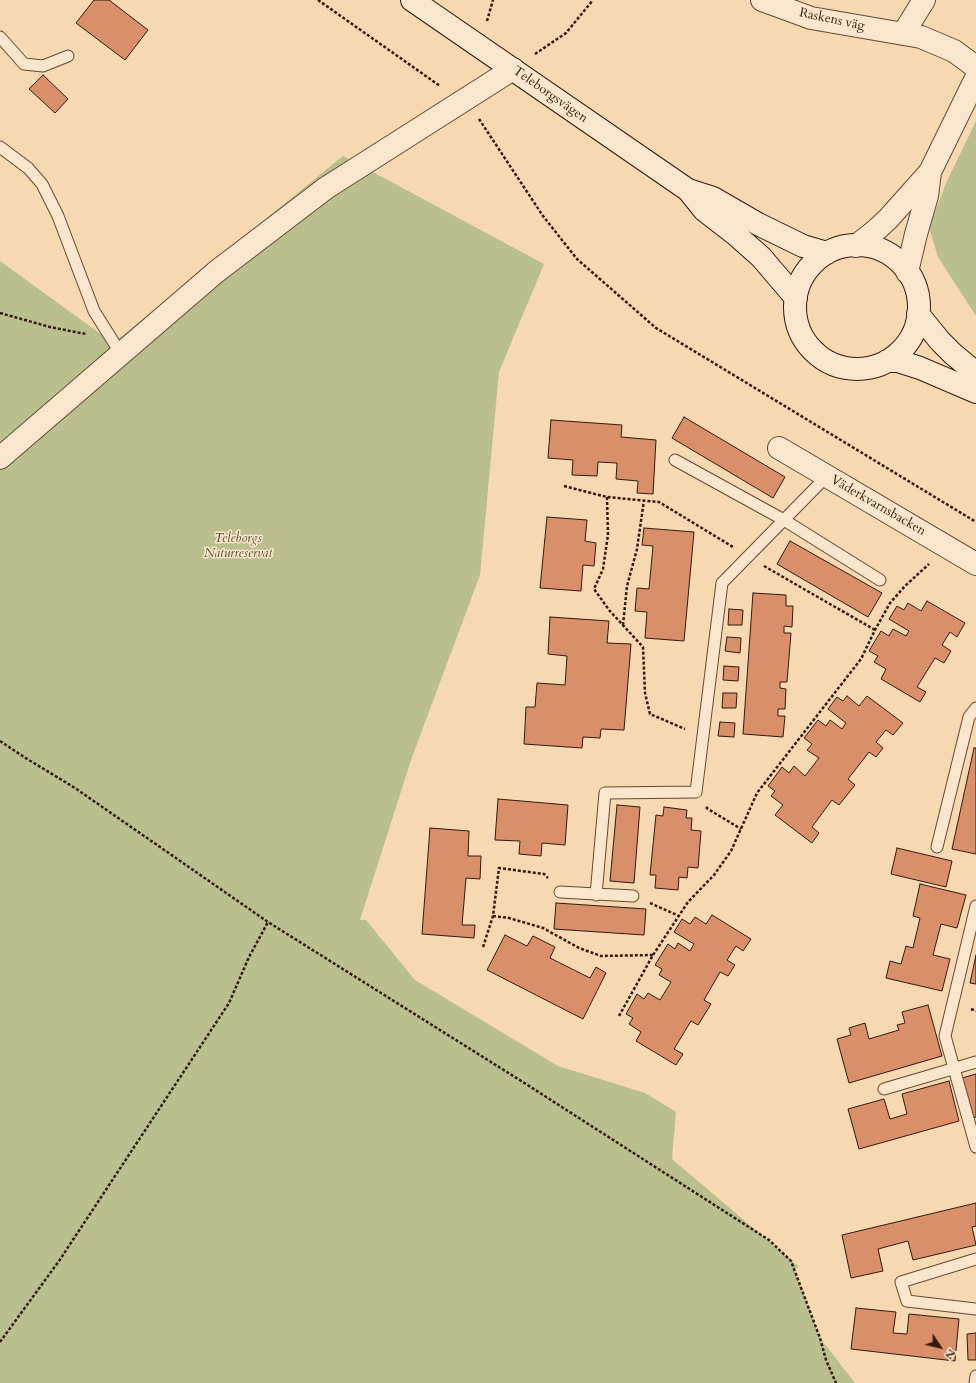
<!DOCTYPE html>
<html>
<head>
<meta charset="utf-8">
<style>
  body { margin:0 }
  #map { position:relative; width:976px; height:1383px; overflow:hidden; background:#f6d9b0; font-family:Cardo,serif }
  canvas { display:block }
  .north { position:absolute; left:920px; top:1327px; width:40px; height:40px; -webkit-text-stroke:3px #f9e6cc; paint-order:stroke; rotate:125deg; font-size:11px; font-weight:700; line-height:16px; text-align:center; color:#321b0e }
  .north::after { content:''; display:block; margin:auto; width:14px; height:18px; background:#321b0e; clip-path:polygon(50% 0,100% 100%,50% 72%,0 100%) }
</style>
</head>
<body>
<div id="map">
<canvas width="976" height="1383"></canvas>
<div class="north">N</div>
</div>
<script>
const g = document.querySelector('canvas').getContext('2d');
g.lineJoin = 'round';
function paint(path, color) { g.fillStyle = color; g.fill(path, 'evenodd'); }
const toPath = rows => new Path2D(rows.map(r => 'M' + r).join(''));
function strokePath(path, color, width, dash) { g.strokeStyle = color; g.lineWidth = width; g.lineCap = dash ? 'butt' : 'round'; g.setLineDash(dash || []); g.stroke(path); }
function label(font, color, halo, rows, align = 'center') {
  g.font = font + ' Cardo,serif'; g.lineWidth = 3; g.setLineDash([]); g.textBaseline = 'middle'; g.strokeStyle = halo; g.fillStyle = color; for (const [text, x, y, turn = 0] of rows) {
    g.save(); g.translate(x, y); g.rotate((+turn || 0) * Math.PI / 180); g.textAlign = isNaN(turn) ? turn : align; if (halo) g.strokeText(text, 0, 0); g.fillText(text, 0, 0); g.restore();
  }
}
const green = toPath([
  [976,121,976,316,938,257,929,227,947,181],
  [343,156,544,264,499,372,480,575,411,760,360,920,366,920,415,980,558,1066,645,1093,676,1112,672,1159,799,1267,794,1269,820,1338,855,1383,0,1383,0,261,113,343]
]);
const building = toPath([
  [94,0,109,0,148,30,125,60,76,23,94,0],
  [43,75,68,99,55,113,29,89,43,75],
  [684,417,785,477,773,498,672,438,684,417],
  [551,420,622,425,621,437,656,440,653,494,637,493,638,481,616,479,617,463,598,462,597,476,572,475,573,460,548,458,551,420],
  [547,517,587,520,585,541,596,543,594,566,583,565,581,591,540,588,547,517],
  [644,528,694,532,684,641,645,638,647,612,635,611,637,588,649,589,653,546,642,545,644,528],
  [790,541,882,593,868,617,777,564,790,541],
  [753,593,786,595,786,606,793,606,792,627,784,626,784,633,791,633,787,682,780,682,780,688,786,689,785,709,778,709,778,716,785,716,783,737,743,734,753,593],
  [927,601,965,623,957,637,950,632,942,645,951,651,944,663,935,658,917,687,926,692,920,702,881,679,886,669,874,662,878,656,869,651,881,631,889,636,893,629,906,636,909,631,889,619,897,606,904,610,908,603,921,611,927,601],
  [729,609,743,610,742,625,728,625,729,609],
  [550,617,609,621,607,643,631,644,624,730,601,729,600,738,583,737,582,748,524,744,526,707,535,707,537,683,565,685,567,656,548,654,550,617],
  [727,637,741,638,740,653,725,651,727,637],
  [724,666,739,667,738,681,723,680,724,666],
  [723,693,737,693,736,708,722,708,723,693],
  [847,696,859,706,867,696,903,723,893,735,886,730,876,742,883,748,876,757,869,752,848,779,855,785,839,805,832,800,812,827,819,833,812,843,775,815,783,805,771,796,775,791,768,786,782,767,789,773,794,766,805,776,819,758,807,750,812,744,804,738,818,720,826,726,830,720,842,729,846,723,828,709,837,697,843,701,847,696],
  [720,722,735,723,734,737,718,736,720,722],
  [974,748,976,748,976,854,952,849,974,748],
  [498,799,568,805,565,845,542,843,541,856,519,854,520,841,495,840,498,799],
  [617,805,640,807,634,883,610,881,617,805],
  [664,807,687,810,686,818,692,818,691,830,701,831,698,868,688,867,687,878,679,877,678,890,655,888,656,875,650,875,656,815,663,816,664,807],
  [430,828,469,831,468,856,481,856,480,879,466,878,462,925,475,925,474,938,422,934,430,828],
  [897,848,952,861,946,887,891,874,897,848],
  [920,884,966,895,957,928,941,924,933,955,950,959,942,991,886,978,890,961,901,964,906,946,913,948,920,918,913,916,920,884],
  [556,903,646,909,644,935,554,929,556,903],
  [712,915,751,939,743,951,736,946,727,960,735,965,728,976,720,972,704,1000,711,1004,698,1025,691,1021,674,1049,683,1054,676,1065,636,1041,641,1032,629,1024,633,1018,626,1014,637,994,644,999,648,993,660,1000,671,982,659,975,662,969,655,965,668,944,675,949,678,943,690,951,694,944,674,932,682,919,690,924,695,917,706,924,712,915],
  [505,935,527,946,533,936,555,947,550,958,590,978,596,967,606,973,583,1019,487,970,505,935],
  [976,955,976,984,970,983,976,955],
  [928,1005,942,1056,849,1083,837,1039,851,1035,849,1028,865,1023,869,1039,899,1030,897,1025,905,1023,902,1012,928,1005],
  [976,1074,976,1117,973,1118,962,1078,976,1074],
  [949,1081,959,1121,859,1149,848,1109,884,1099,890,1119,907,1114,902,1094,949,1081],
  [976,1203,976,1226,972,1227,976,1245,913,1260,908,1241,878,1249,883,1271,851,1278,842,1235,976,1203],
  [856,1308,896,1312,893,1333,907,1334,909,1314,959,1319,955,1361,851,1349,856,1308],
  [976,1333,976,1360,968,1360,967,1334,976,1333]
]);
const path = toPath([
  [318,0,440,86],
  [487,21,493,0],
  [535,54,566,33,593,0],
  [479,119,543,216,577,259,656,328,976,522],
  [0,313,50,327,86,334],
  [564,486,607,497,659,502,733,547],
  [607,497,608,535,603,569,594,589,609,610,643,647,645,693,650,714,685,729],
  [764,566,875,630],
  [623,625,627,586,637,549,644,500],
  [0,741,24,757,75,788,268,922,526,1084,769,1240,791,1261,820,1338,826,1360,836,1383],
  [706,807,708,809,741,829],
  [650,903,679,916],
  [493,916,509,918,543,928,579,948,601,956,653,955],
  [483,947,493,916,499,868,544,874,548,878],
  [971,1009,976,1011],
  [619,1016,653,955,688,902,714,875,731,851,757,793,861,659,875,630,890,603,905,586,929,564],
  [0,1342,59,1261,229,1003,249,957,268,922]
]);
const service = toPath([
  [0,37,24,64,43,66,68,56],
  [0,147,28,168,42,184,58,216,94,311,121,354],
  [675,460,784,520,880,580],
  [937,847,969,717,976,708],
  [560,892,633,896],
  [596,895,605,793,696,792,722,583,827,476],
  [976,906,945,1036,976,1147],
  [884,1089,976,1062],
  [976,1259,901,1282,907,1301,976,1309],
  [975,1383,976,1376]
]);
const minor = toPath([
  [762,0,811,18,921,37,954,51,976,67],
  [903,34,924,0],
  [856,246,874,232,888,219,930,172,976,78],
  [907,272,916,234,927,196,930,172],
  [779,448,976,564],
  [0,458,216,272,326,188,513,69]
]);
const secondary = toPath([
  [412,0,688,190,713,198,758,224,803,246,827,253],
  [688,190,704,210,735,234,761,257,796,298],
  '795 307a62 62 0 1 1 124 0a62 62 0 1 1-124 0Z',
  [918,314,940,341,953,354,976,373],
  [887,361,898,361,920,368,976,392]
]);
const streetNames = [
  ["Raskens väg",832,20,12],
  ["Teleborgsvägen",550,95,35],
  ["Väderkvarnsbacken",878,506,30]
];
const parkNames = [
  ["Teleborgs",238,539],
  ["Naturreservat",238,554]
];
paint(green, '#b9c08d');
paint(building, '#d98f6a');
strokePath(building, '#321b0e', 1);
strokePath(service, '#634a36', 13);
strokePath(minor, '#634a36', 24);
strokePath(secondary, '#321b0e', 24);
strokePath(path, '#321b0e', 2.5, [3, 2]);
strokePath(service, '#f9e6cc', 11);
strokePath(minor, '#f9e6cc', 22);
strokePath(secondary, '#f9e6cc', 22);
label('13px', '#321b0e', '#f9e6cc', streetNames);
label('italic 13px', '#5a4d34', '#f9e6cc', parkNames);
</script>
</body>
</html>
